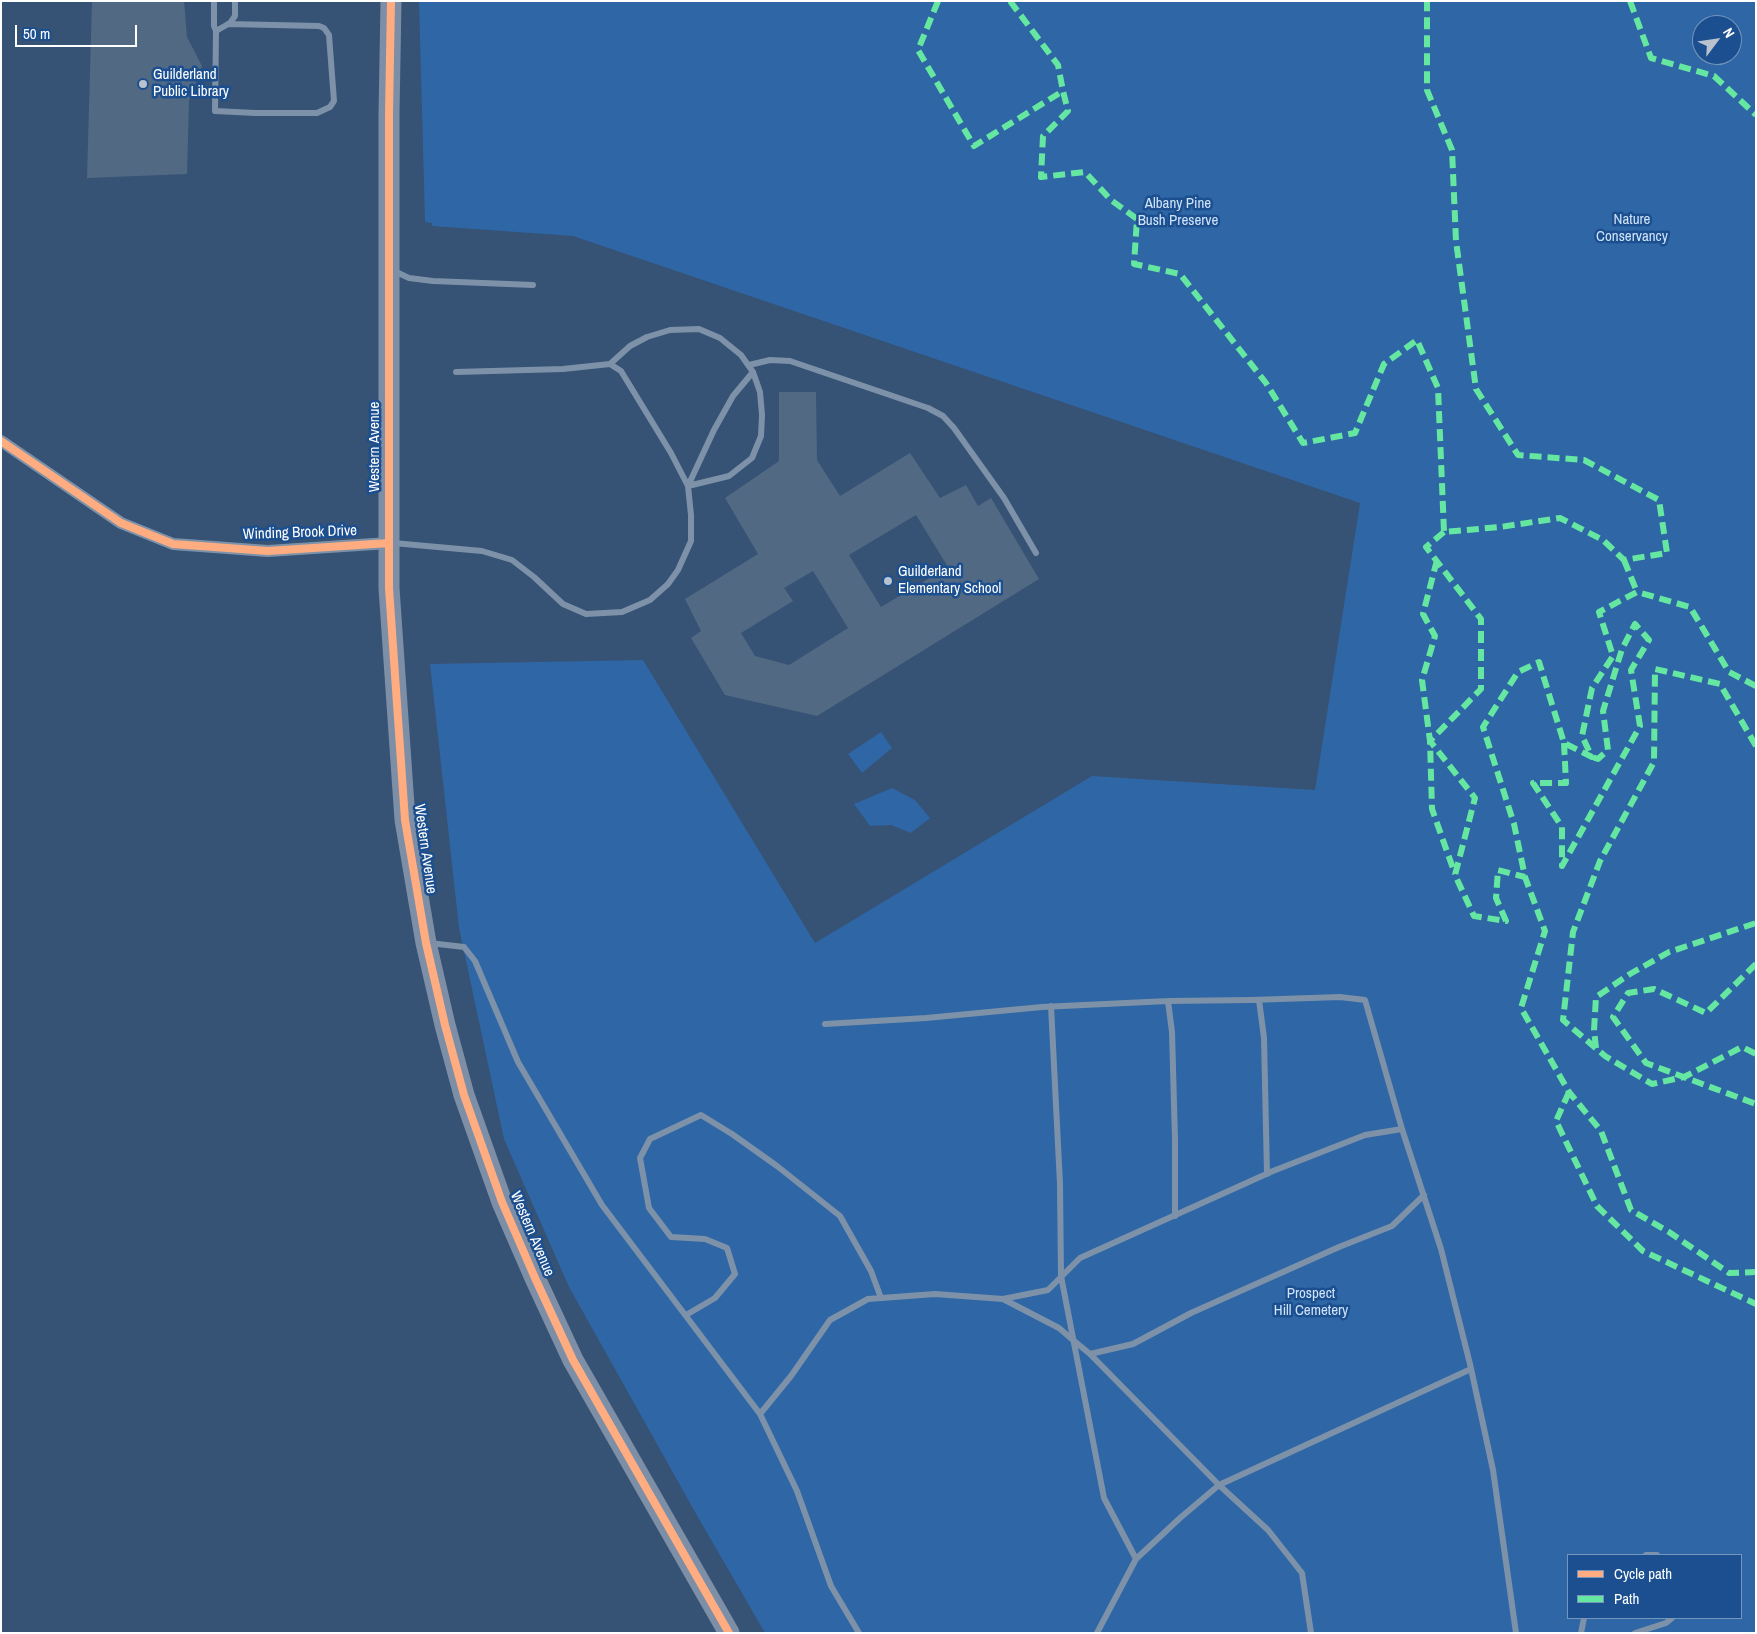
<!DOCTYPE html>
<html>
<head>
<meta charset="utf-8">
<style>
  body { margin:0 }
  #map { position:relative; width:1757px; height:1634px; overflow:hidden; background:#365274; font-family:"Archivo Narrow",sans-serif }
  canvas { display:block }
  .frame { position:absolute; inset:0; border:2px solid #fff; pointer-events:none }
  .legend { position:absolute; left:1567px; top:1554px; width:175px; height:65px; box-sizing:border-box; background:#1b4f8f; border:1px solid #7695bc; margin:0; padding:6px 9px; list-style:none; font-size:15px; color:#fff }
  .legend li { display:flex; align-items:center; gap:10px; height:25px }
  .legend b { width:25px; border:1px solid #7695bc }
  .north { position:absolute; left:1692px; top:15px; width:50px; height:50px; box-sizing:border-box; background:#1b4f8f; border:1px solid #7695bc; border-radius:50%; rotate:59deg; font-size:14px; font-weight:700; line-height:20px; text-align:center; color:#fff }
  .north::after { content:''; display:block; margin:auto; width:18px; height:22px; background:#b9c2ce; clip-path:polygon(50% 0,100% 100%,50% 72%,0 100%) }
  .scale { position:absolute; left:15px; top:25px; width:122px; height:22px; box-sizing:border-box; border:2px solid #fff; border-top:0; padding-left:6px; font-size:15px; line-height:18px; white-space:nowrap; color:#fff; -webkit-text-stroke:4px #1b4f8f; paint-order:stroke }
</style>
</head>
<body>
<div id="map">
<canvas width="1757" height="1634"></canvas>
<div class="frame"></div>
<ul class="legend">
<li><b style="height:6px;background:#ffac80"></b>Cycle path</li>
<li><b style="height:6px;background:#66e7a1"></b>Path</li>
</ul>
<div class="north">N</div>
<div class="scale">50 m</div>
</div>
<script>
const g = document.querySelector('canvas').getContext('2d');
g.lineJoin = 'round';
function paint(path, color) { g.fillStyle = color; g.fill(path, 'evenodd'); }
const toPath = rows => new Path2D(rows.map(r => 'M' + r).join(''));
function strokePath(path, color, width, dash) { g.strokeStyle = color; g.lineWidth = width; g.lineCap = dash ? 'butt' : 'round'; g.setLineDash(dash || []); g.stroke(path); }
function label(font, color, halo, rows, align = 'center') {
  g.font = font + ' "Archivo Narrow",sans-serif'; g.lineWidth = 5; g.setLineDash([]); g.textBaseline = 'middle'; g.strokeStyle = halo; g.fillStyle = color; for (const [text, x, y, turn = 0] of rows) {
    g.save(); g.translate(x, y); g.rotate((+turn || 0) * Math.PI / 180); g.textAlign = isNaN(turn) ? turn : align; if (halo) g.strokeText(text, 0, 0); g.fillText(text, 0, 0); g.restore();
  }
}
const green = toPath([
  [419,1,1756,1,1756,1633,765,1633,695,1512,569,1287,504,1139,459,928,430,664,643,660,815,943,1092,776,1315,790,1360,503,573,236,432,226,432,223,425,222],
  [1702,25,1732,25,1732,55,1702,55],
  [1568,1555,1741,1555,1741,1618,1568,1618],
  [881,732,892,748,862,773,848,754],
  [892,788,915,800,930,818,911,833,891,825,870,826,854,804]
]);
const building = toPath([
  [92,1,184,1,187,37,202,66,189,101,187,174,87,178],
  [779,392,816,392,817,460,840,496,910,453,940,498,966,485,978,506,991,498,1039,579,817,716,725,695,691,638,701,631,685,599,758,554,725,498,779,461],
  [916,515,948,567,881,607,849,555],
  [813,571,848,628,789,665,755,656,741,633,793,601,784,588]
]);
const lane = toPath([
  [214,1,214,26,216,31,230,23,235,16,235,1],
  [216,31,215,111,255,113,317,113,330,107,334,101,329,35,324,28,319,26,228,24],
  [394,271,409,278,433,281,533,285],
  [610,364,630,346,647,337,670,330,699,329,720,338,741,355,753,372,760,392,762,415,761,436,752,458,729,476,688,486],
  [749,365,770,360,790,361,928,408,943,416,954,428,1004,498,1036,553],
  [688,486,714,430,733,396,753,372],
  [393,543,482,551,512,560,534,577,563,604,586,614,622,612,650,600,668,584,678,570,691,541,691,515,688,486,671,453,621,371,610,364,563,369,456,372],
  [429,943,464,947,475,961,518,1062,602,1205,760,1414,797,1491,831,1586,859,1633],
  [1259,1000,1264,1038,1267,1174],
  [1168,1001,1172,1032,1175,1140,1175,1216],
  [1051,1006,1060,1184,1061,1276,1104,1498,1136,1559],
  [825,1024,926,1018,1042,1007,1168,1001,1251,1000,1340,997,1365,1000,1402,1129],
  [1003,1299,1059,1328,1073,1340,1090,1354,1219,1485,1268,1530,1302,1573,1311,1633],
  [686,1315,715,1298,735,1274,727,1248,705,1239,671,1237,649,1208,640,1158,650,1139,701,1115,732,1134,777,1166,840,1216,871,1271,881,1298],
  [1090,1354,1133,1344,1191,1313,1339,1247,1392,1226,1424,1195],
  [760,1414,791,1376,830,1320,868,1299,935,1294,1003,1299,1048,1290,1080,1258,1273,1171,1365,1135,1402,1129,1441,1249,1470,1364,1493,1470,1516,1633],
  [1646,1555,1657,1555],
  [1097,1633,1136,1559,1180,1518,1219,1485,1471,1369],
  [1581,1633,1584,1618],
  [1635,1633,1666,1623,1672,1618]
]);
const street = toPath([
  [1,441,121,523,173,544,268,551,389,543]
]);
const primary = toPath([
  [391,1,389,114,389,588,405,820,426,943,445,1025,464,1095,502,1202,535,1278,573,1360,729,1633]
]);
const quiet = toPath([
  [938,1,918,50,974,146,1063,91,1068,111,1043,136,1041,177,1085,172,1111,200,1137,219,1134,264,1180,274,1266,383,1303,443,1355,433,1384,364,1417,340,1438,388,1444,532,1500,527,1560,518,1603,540,1624,560,1667,553,1659,500,1584,460,1518,455,1476,389,1456,241,1452,150,1427,90,1427,1],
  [1010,1,1058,65,1063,91],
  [1630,1,1651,58,1714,76,1756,115],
  [1444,532,1426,547,1481,619,1481,689,1430,741,1475,798,1455,875,1474,916,1506,921,1496,898,1498,870,1525,877],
  [1437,560,1423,614,1435,636,1422,680,1430,741,1432,809,1455,874],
  [1624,560,1637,592],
  [1756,686,1729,672,1690,607,1637,592,1599,612,1613,656,1592,688,1582,736,1592,757,1564,743,1539,662,1518,672,1483,727,1514,824,1525,877,1545,931,1521,1008,1569,1092,1601,1131,1631,1210,1669,1232,1729,1273,1756,1272],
  [1564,743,1566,783,1533,783,1562,827,1562,866,1640,726,1631,670,1649,640,1635,624,1622,649,1603,711,1608,750,1598,759,1592,757],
  [1756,746,1720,684,1655,669,1654,762,1600,861,1573,932,1563,1020,1605,1056,1652,1084,1684,1077,1742,1047,1756,1054],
  [1756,964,1706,1013,1654,989,1628,993,1613,1017,1646,1063,1756,1104],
  [1596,1048,1594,1030,1596,997,1630,974,1669,952,1756,923],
  [1569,1092,1556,1121,1597,1206,1643,1251,1756,1304]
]);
const cycleway = toPath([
  [391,1,389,114,389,588,405,820,426,943,445,1025,464,1095,502,1202,535,1278,573,1360,729,1633],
  [1,441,121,523,173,544,268,551,389,543]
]);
const markers = [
  [143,84,5,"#b9c2ce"],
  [888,581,5,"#b9c2ce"]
];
const poiNames = [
  ["Guilderland",153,75],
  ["Public Library",153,92],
  ["Guilderland",898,572],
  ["Elementary School",898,589]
];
const parkNames = [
  ["Albany Pine",1178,204],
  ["Bush Preserve",1178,221],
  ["Nature",1632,220],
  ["Conservancy",1632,237],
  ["Prospect",1311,1294],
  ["Hill Cemetery",1311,1311]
];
const streetNames = [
  ["Western Avenue",375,447,-90],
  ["Winding Brook Drive",300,533,-2],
  ["Western Avenue",425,849,82],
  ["Western Avenue",532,1234,67]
];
paint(green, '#2f66a5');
paint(building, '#526984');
strokePath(lane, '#7d92a8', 6);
strokePath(street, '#7d92a8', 12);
strokePath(primary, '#7d8ea7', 21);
strokePath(quiet, '#66e7a1', 6, [12, 6]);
strokePath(cycleway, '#ffac80', 8);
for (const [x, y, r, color] of markers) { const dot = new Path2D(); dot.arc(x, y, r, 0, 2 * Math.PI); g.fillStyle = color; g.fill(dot); strokePath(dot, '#1b4f8f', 2); }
label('15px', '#fff', '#1b4f8f', poiNames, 'left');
label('15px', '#cfe3fa', '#1b4f8f', parkNames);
label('15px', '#fff', '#1b4f8f', streetNames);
</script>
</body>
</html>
